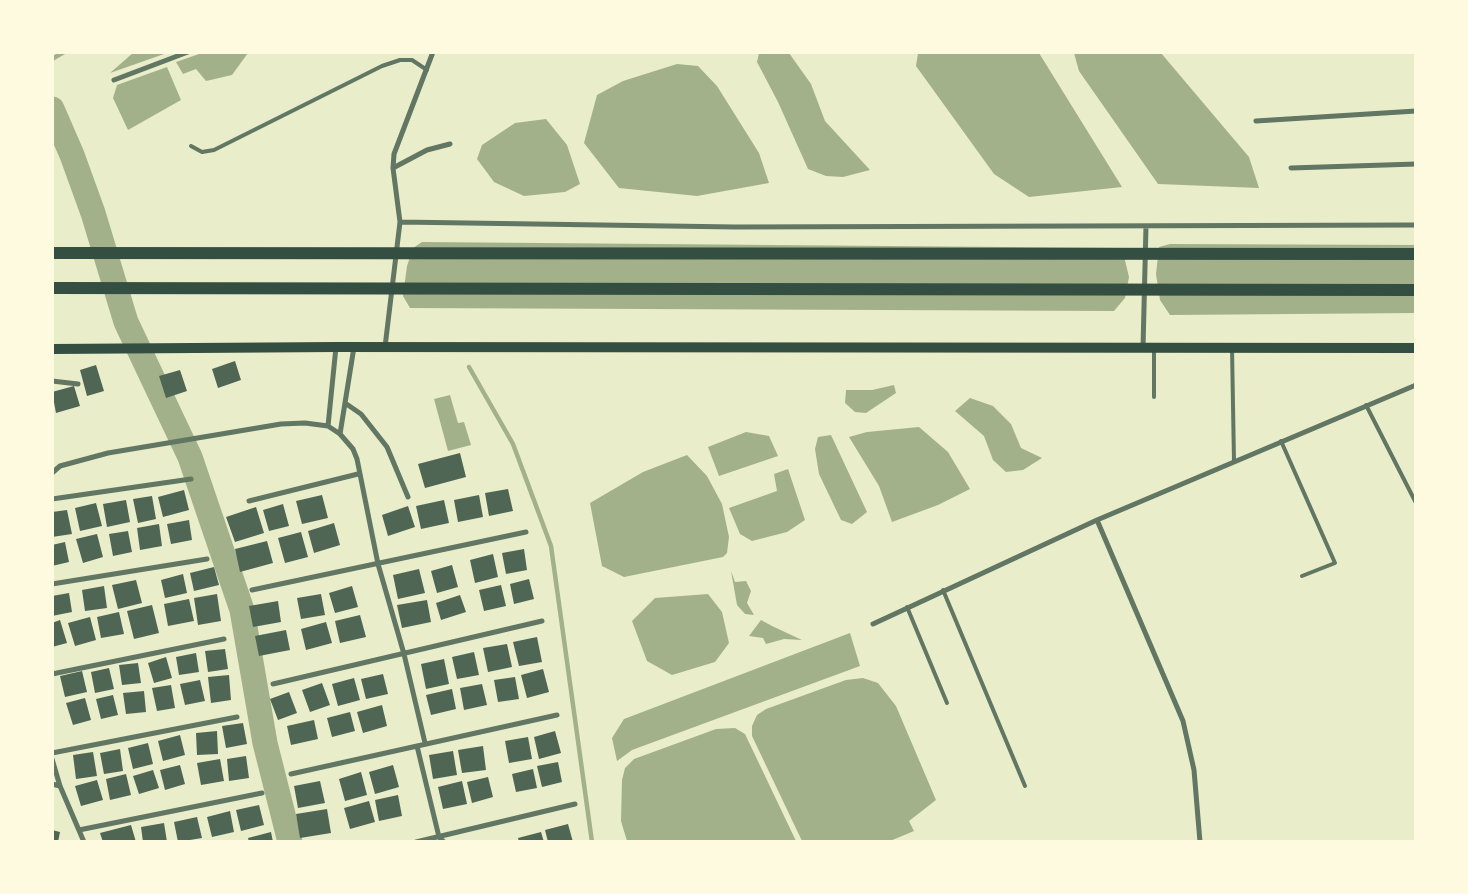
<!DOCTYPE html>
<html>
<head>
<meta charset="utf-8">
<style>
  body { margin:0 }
  #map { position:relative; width:1468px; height:894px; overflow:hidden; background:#e9edc9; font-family:"Open Sans",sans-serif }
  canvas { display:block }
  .frame { position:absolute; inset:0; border:54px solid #fefae0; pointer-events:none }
</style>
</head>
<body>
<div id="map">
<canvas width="1468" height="894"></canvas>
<div class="frame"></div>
</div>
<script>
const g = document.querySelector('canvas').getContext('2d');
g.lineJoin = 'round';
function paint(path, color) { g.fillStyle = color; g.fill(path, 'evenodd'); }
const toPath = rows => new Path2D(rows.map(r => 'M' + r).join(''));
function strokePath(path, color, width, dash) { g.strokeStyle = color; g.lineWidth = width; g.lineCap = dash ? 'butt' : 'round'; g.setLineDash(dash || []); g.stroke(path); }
const water = toPath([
  [134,52,167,52,167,53,110,73],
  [202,53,202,52,248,53,232,75,206,81,196,69,183,74,176,62],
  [759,53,789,53,811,84,825,121,870,170,843,177,826,176,808,169,778,102,757,62],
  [918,53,1039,53,1122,187,1029,197,994,174,916,66],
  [1074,53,1161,53,1249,157,1259,188,1158,184,1079,71],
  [677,64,698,66,717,86,759,153,769,183,697,196,619,188,584,143,597,95,623,81],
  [167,67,181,100,128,130,113,98,117,85],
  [546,119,567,145,580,184,565,192,524,196,494,182,477,159,482,145,515,123],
  [422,242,1122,248,1129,277,1125,298,1114,311,410,308,403,296,407,266,413,248],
  [1170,244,1415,245,1415,313,1170,315,1160,300,1156,274,1159,247],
  [894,385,896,393,866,413,855,412,845,403,846,390,872,390],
  [450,395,458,423,464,422,471,445,448,451,434,399],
  [970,398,993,406,1011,424,1021,448,1042,458,1023,470,1006,472,993,460,984,436,955,411],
  [919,427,948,452,970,489,938,505,892,522,879,486,849,437,867,432],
  [746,432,769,436,778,456,719,476,708,447],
  [831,435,867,512,852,524,841,520,819,474,815,449,818,437],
  [687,455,707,476,722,504,729,537,727,553,723,557,624,577,602,566,590,503,643,472],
  [788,469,805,520,787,532,752,541,740,534,729,508,777,491,774,474],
  [731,571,735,582,746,581,751,591,747,603,754,615,745,614,737,605],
  [708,594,722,612,729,643,715,662,672,675,647,661,632,621,655,598],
  [761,620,772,626,802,640,784,639,766,644,763,638,749,636],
  [850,633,860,666,632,750,617,761,612,738,624,719],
  [863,678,878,683,896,706,936,800,909,821,914,831,890,841,802,841,752,736,752,726,757,715,766,709,846,680],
  [735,728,745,734,796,841,627,841,621,821,622,780,625,768,634,759,716,729]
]);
const stream = toPath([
  [52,59,64,52],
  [469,367,513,444,551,546,592,842]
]);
const river = toPath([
  [52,109,72,155,93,213,126,322,190,457,242,610,265,743,290,842]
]);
const building = toPath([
  [235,361,241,380,218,388,212,369],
  [96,365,104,391,87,396,80,370],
  [180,370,187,391,166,398,159,376],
  [74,386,80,406,56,413,52,392],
  [460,453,466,477,425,488,418,464],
  [508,489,513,511,489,516,485,493],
  [184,490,189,510,163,517,158,497],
  [322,495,328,518,302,524,296,501],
  [479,495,483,517,458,522,454,500],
  [152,496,156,519,138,523,133,499],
  [126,500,130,522,107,527,103,504],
  [444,500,449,523,421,529,416,506],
  [96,503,102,526,80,531,75,508],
  [283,504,289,526,269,531,263,510],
  [408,506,415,527,388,536,382,515],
  [256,507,264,533,235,542,226,517],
  [67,510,72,534,52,537,52,512],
  [189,520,192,540,171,544,167,524],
  [334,523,340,545,314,553,308,531],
  [159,524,162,546,140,550,137,528],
  [128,531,132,552,113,556,109,534],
  [301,532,308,557,285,563,278,538],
  [97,534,103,557,83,563,76,539],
  [267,541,273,563,240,572,235,549],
  [65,542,69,562,52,566,52,545],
  [524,549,527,570,506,574,502,553],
  [493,554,498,577,475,583,470,560],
  [452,565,458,587,437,593,431,571],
  [214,567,219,585,194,591,190,573],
  [419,569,425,593,398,599,393,575],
  [183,574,187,593,165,598,161,580],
  [529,579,534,599,514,604,510,584],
  [136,580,142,603,118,609,112,585],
  [501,585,506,606,484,611,479,590],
  [104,586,107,608,85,611,82,590],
  [352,586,358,607,335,613,329,593],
  [69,593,72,612,52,616,52,596],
  [217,594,221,621,198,625,194,598],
  [321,594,325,615,301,619,297,598],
  [460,595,466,612,441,620,436,603],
  [189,599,194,621,168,626,164,604],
  [427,600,431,622,402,628,397,605],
  [278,601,281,622,253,627,249,606],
  [152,605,159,633,134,639,127,611],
  [119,612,124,634,101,638,97,617],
  [360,615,366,637,340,643,335,621],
  [90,617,96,640,75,646,68,623],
  [60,620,67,643,52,647,52,623],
  [326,622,332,643,306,650,301,629],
  [286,630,290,650,259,656,255,636],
  [537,637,542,662,519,666,513,642],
  [507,644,512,667,488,672,483,648],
  [225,649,228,669,208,672,205,651],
  [474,652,479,675,457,679,452,657],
  [196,653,199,672,179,675,176,657],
  [166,657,172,678,154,683,148,663],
  [444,659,449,684,426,689,421,664],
  [138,663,141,683,122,685,119,665],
  [109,668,114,689,95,693,91,672],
  [543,669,549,692,527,698,521,675],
  [82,671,87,692,65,697,60,676],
  [383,674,388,694,366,699,361,679],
  [229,675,231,700,211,703,208,677],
  [515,677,519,699,498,702,494,680],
  [354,678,360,700,338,706,332,684],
  [200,680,205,701,185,705,180,684],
  [322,683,330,705,310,712,302,690],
  [482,684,487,705,464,710,460,688],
  [171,685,175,708,157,711,152,688],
  [452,689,456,709,431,715,426,695],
  [144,691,146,712,126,714,123,693],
  [289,692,297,713,278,720,270,699],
  [113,695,118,715,101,719,96,699],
  [85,698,91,720,73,725,66,703],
  [382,705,387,726,363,733,357,712],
  [350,712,355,731,332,737,327,718],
  [314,720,318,739,291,745,287,726],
  [243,723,247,744,226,748,222,726],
  [217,731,218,754,197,755,196,733],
  [555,731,561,753,539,759,534,737],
  [180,735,185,755,163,761,158,741],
  [528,737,532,759,509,763,505,741],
  [148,743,153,764,133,769,128,748],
  [483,746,486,770,462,773,458,750],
  [120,749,123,771,104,774,100,753],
  [453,751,457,775,433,779,429,755],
  [93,752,97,776,76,779,73,755],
  [246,756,249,778,229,781,227,759],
  [220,759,224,781,201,785,197,763],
  [558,762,562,782,542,787,537,766],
  [180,765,185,784,165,790,160,770],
  [393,765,399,787,375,794,369,772],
  [533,769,537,788,516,792,512,774],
  [153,770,159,788,139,794,133,776],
  [361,772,367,795,345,801,339,779],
  [126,774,131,795,110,800,106,779],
  [488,777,493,797,472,803,467,782],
  [97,780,103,800,81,806,75,786],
  [320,781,325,803,298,808,294,786],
  [462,781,467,804,443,809,438,787],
  [398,795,402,816,379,821,375,800],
  [369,801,375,822,350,829,344,808],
  [259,805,264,825,241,831,236,810],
  [327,809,331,833,300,838,296,814],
  [230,811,234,832,212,837,207,817],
  [197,817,202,838,178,842,174,822],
  [164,823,167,842,143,842,141,827],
  [568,824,573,842,548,842,545,830],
  [131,825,136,842,103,842,100,833],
  [52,830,60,832,58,842,52,842],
  [271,832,273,842,249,842,248,838],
  [541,832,544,842,519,842,518,838]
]);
const service = toPath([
  [191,146,202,152,214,150,382,66,400,60,412,60,427,70],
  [1232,348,1234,462],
  [1154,349,1154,397],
  [1366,405,1416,503],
  [1281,441,1335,563,1302,576],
  [943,590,1025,786],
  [907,607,947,703]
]);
const minor = toPath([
  [114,80,188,52],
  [1256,121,1416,111],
  [393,168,427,150,450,144],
  [1291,168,1416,164],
  [400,222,735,227,1416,225],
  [385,347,400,222,393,168,394,154,433,52],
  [1143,348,1146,226],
  [52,381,78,384],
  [345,403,361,414,387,447,408,497],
  [328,426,336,347],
  [340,434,354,347],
  [52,473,60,466,108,453,281,424,305,423,328,426,340,434,353,449,357,459,378,564,404,654,425,743],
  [52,499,191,479],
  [249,501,358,474],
  [1097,520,1183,721,1194,770,1200,842],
  [52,584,207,559],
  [252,590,526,532],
  [873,624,1097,520,1416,385],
  [52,674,224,639],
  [273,684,542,621],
  [417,746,439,837,444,842],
  [52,753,237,717],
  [52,759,60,786,84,842],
  [291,774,557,715],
  [52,784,60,786],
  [79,830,262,793],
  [416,842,575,804]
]);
const secondary = toPath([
  [52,349,336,347,1416,348]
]);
const motorway = toPath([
  [52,253,1416,254],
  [52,288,1416,290]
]);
paint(water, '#a3b18a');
strokePath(stream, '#a3b18a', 4.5);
strokePath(river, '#a3b18a', 25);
paint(building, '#4f6655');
strokePath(service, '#617663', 4);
strokePath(minor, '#617663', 5);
strokePath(secondary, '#344e41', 10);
strokePath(motorway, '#344e41', 12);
</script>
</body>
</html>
